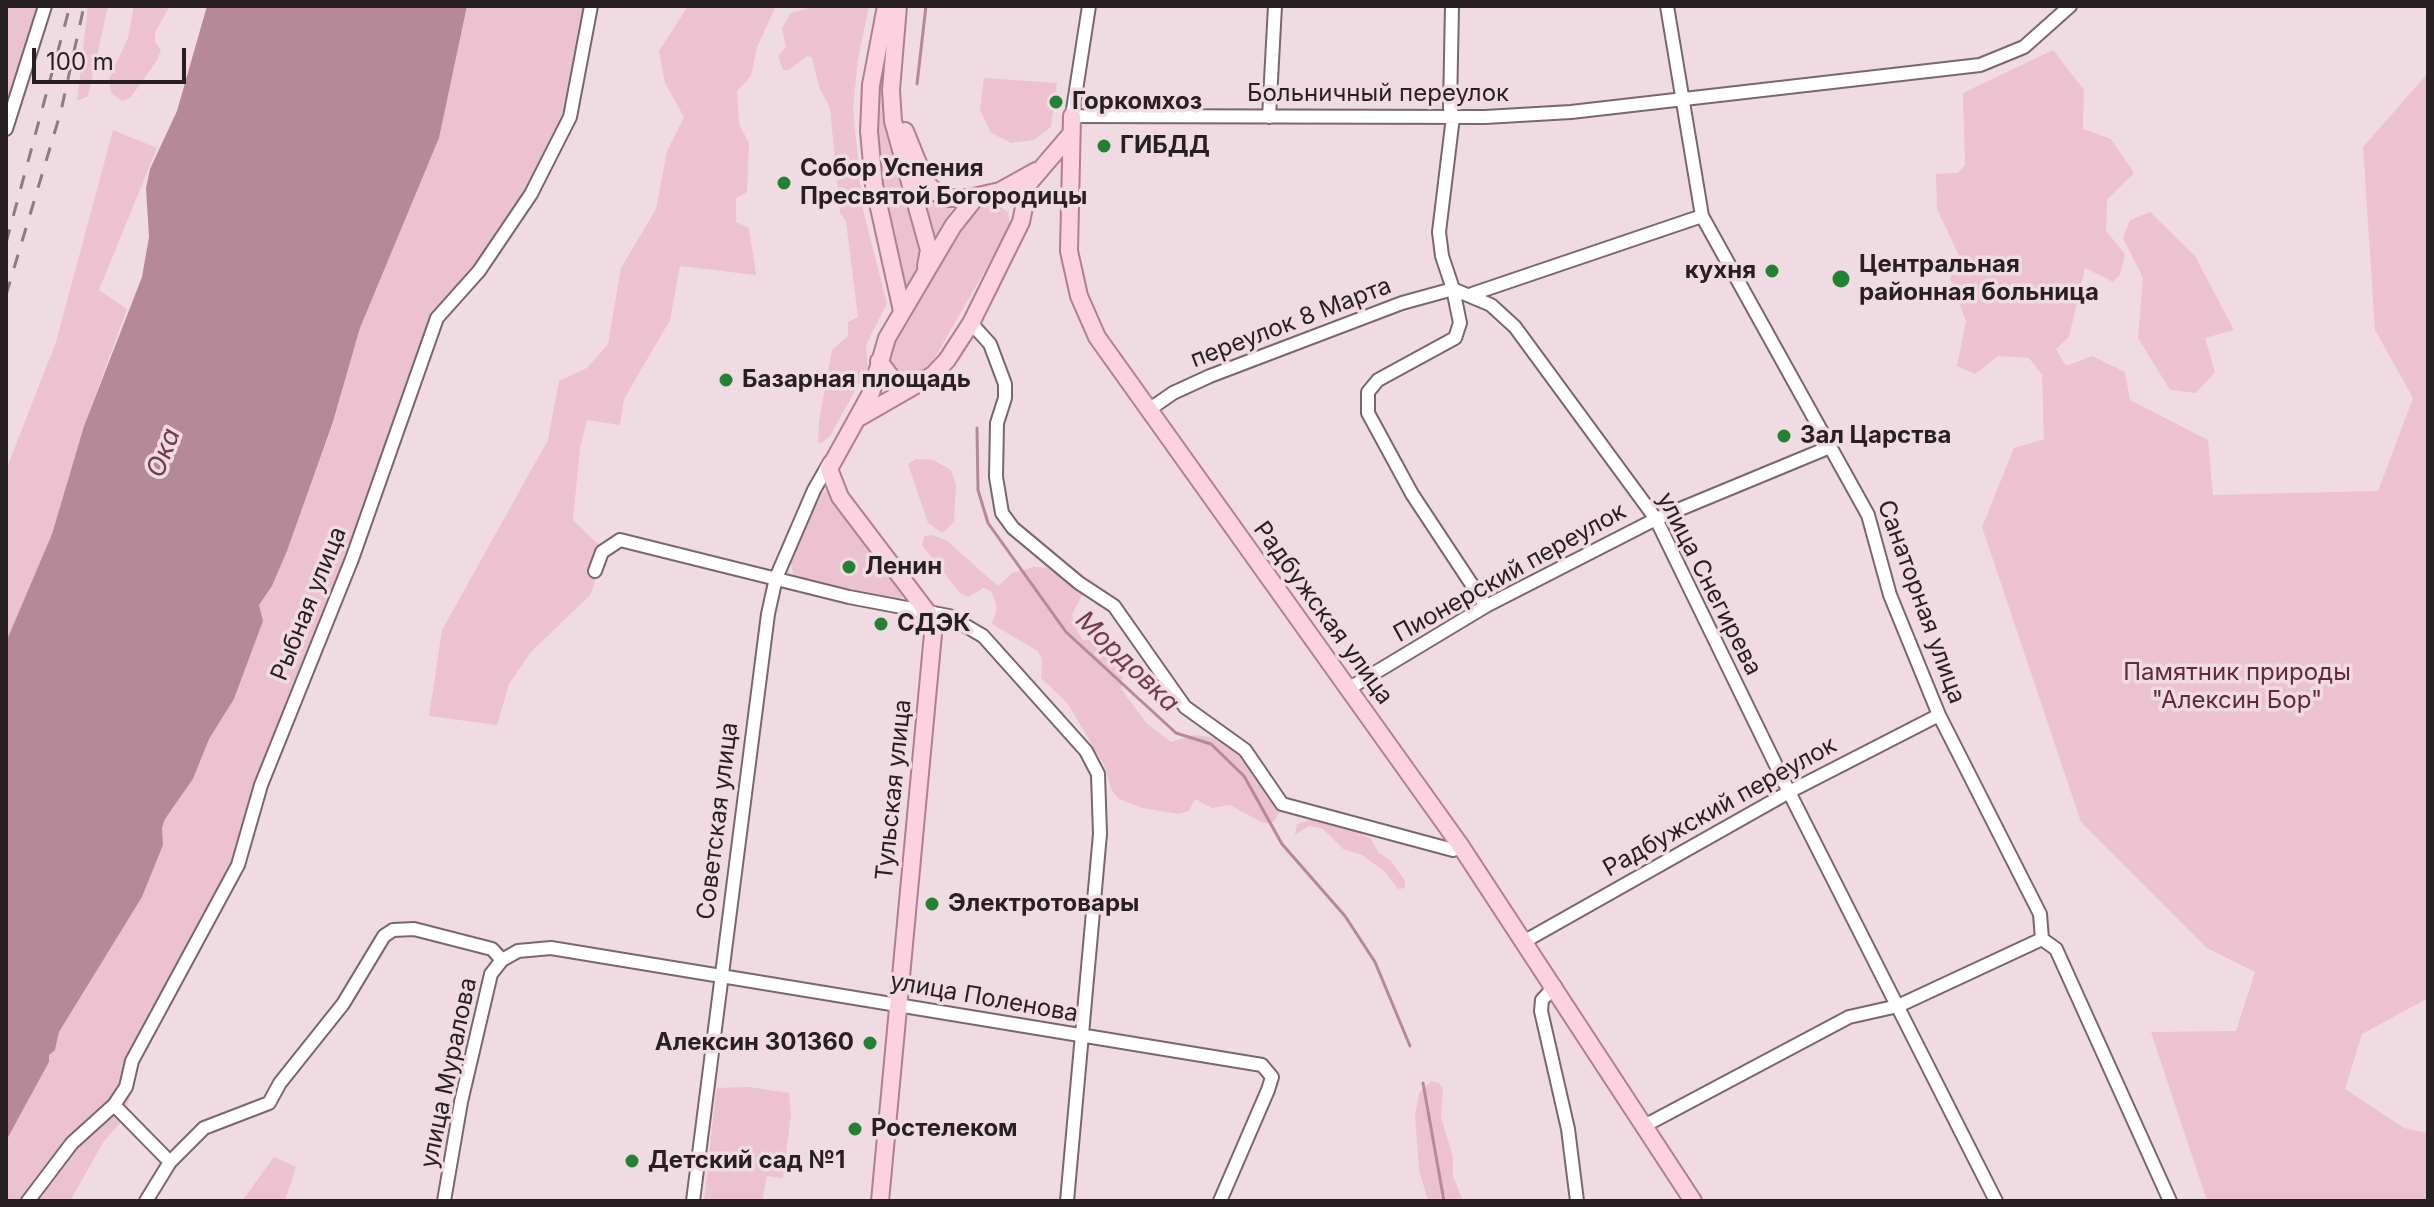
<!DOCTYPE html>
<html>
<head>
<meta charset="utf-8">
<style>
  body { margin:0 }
  #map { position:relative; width:2434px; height:1207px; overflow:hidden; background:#f0dbe2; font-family:Inter,sans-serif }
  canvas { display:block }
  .frame { position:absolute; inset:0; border:8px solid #271f22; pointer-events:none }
  .scale { position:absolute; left:32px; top:48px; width:154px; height:36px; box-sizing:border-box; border:4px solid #271f22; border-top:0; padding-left:10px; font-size:24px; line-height:28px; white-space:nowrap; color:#271f22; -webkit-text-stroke:6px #f0dbe2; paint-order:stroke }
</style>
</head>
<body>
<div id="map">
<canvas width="2434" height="1207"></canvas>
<div class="frame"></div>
<div class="scale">100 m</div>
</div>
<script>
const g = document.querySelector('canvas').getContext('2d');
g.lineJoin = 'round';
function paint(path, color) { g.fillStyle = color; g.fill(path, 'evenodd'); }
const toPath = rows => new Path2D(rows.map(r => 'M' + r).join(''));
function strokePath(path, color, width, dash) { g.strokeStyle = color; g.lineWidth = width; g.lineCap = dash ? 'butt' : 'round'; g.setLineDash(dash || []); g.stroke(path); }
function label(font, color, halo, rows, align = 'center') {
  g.font = font + ' Inter,sans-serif'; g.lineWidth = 7; g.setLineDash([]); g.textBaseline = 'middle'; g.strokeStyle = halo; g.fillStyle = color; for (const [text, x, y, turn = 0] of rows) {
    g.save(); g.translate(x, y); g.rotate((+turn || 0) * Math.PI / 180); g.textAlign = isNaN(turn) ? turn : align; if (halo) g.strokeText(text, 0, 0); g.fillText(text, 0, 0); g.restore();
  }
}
const green = toPath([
  [6,6,38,6,6,108],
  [88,6,108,6,88,96,77,101],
  [134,6,170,6,155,32,155,42,161,50,157,60,131,97,122,101,111,93,109,79,128,38],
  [467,6,594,6,578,97,534,196,446,309,258,802,251,835,136,1060,133,1085,123,1120,104,1141,70,1201,6,1201,6,1141,49,1062,49,1055,55,1050,59,1032,142,897,163,845,162,828,165,819,193,779,209,739,234,699,263,621,258,606,272,586,287,551,334,421,360,328,439,138],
  [688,6,776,6,757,47,751,76,737,91,739,124,749,143,747,192,736,198,736,222,749,228,756,275,680,266,670,320,624,399,620,425,587,420,580,448,573,520,606,552,590,595,530,653,509,684,497,725,429,716,442,630,548,440,559,381,587,368,608,344,621,268,656,209,667,151,684,117,665,83,659,51],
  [816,6,869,6,858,59,853,108,863,210,887,303,866,345,868,367,830,436,821,443,818,442,819,421,832,350,848,336,848,322,858,317,846,221,840,213,830,108,819,87,812,57,807,56,789,70,783,70,778,56,786,47,782,28,791,13],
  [884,43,887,112,921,240,920,262,906,289,883,204,873,135],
  [2053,50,2084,90,2083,129,2111,139,2134,173,2107,200,2106,231,2125,254,2120,275,2113,282,2085,268,2069,337,2056,349,2066,366,2092,356,2125,372,2130,400,2208,440,2213,495,2378,491,2413,398,2375,330,2363,147,2428,73,2428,998,2362,1034,2345,1089,2404,1128,2428,1133,2428,1201,2207,1201,2151,1032,2236,1031,2255,972,2207,948,2081,822,1982,527,2014,448,2044,439,2042,375,2029,358,1998,356,1975,374,1957,366,1966,321,1950,278,1961,260,1937,209,1936,174,1958,173,1965,165,1963,93],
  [984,78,1057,83,1051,127,1034,140,1011,143,991,133,980,110],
  [113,130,157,148,99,290,127,309,84,426,52,534,6,642,6,470,56,342],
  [913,179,955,204,933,240],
  [992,201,1008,212,1010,227,930,366,913,376,899,374,888,361,892,340,972,208],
  [2150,212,2195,256,2234,330,2205,338,2215,372,2196,393,2170,390,2138,338,2143,278,2123,238,2130,220],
  [916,459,933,460,951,470,956,485,954,522,942,533,928,523,908,464],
  [827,490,902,596,901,603,794,577,790,560,819,495],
  [932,535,946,540,998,586,1012,573,1033,567,1053,568,1078,587,1082,595,1072,615,1078,633,1083,640,1116,641,1123,657,1122,690,1147,724,1171,742,1194,735,1223,739,1245,755,1279,813,1274,822,1263,823,1230,805,1212,808,1195,799,1189,811,1179,814,1142,808,1119,799,1112,791,1104,765,1068,704,1041,678,1042,659,1038,651,992,624,997,608,992,592,984,588,968,597,960,593,922,545,924,536],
  [1317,818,1346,826,1371,839,1379,853,1390,860,1405,881,1405,888,1398,889,1385,872,1362,855,1343,849,1323,829,1309,826,1295,835,1297,824],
  [1431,1081,1439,1083,1443,1089,1441,1117,1453,1157,1453,1176,1463,1201,1428,1201,1419,1170,1415,1115,1419,1093],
  [749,1087,789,1093,791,1114,783,1178,767,1176,762,1201,704,1201,716,1091,718,1088],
  [274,1157,296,1167,285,1201,242,1201]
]);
const water = toPath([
  [207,6,467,6,439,138,360,328,333,422,287,551,272,586,259,605,263,621,234,699,209,739,193,779,165,819,162,828,163,845,142,897,59,1032,55,1050,49,1055,49,1062,6,1141,6,642,52,534,84,426,142,277,149,237,146,188,150,169,177,111]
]);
const stream = toPath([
  [917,84,926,6],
  [977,428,978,490,988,523,1066,632,1176,733,1211,744,1244,776,1282,844,1345,916,1375,962,1410,1046],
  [1423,1083,1444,1201]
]);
const minor = toPath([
  [1089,6,1072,116,1485,117,1571,112,1980,65,2024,47,2070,6],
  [1452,6,1450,108,1453,117,1439,232,1442,256,1453,289,1491,305,1515,327,1656,519,1789,792,1996,1201],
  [1667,6,1702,216,1868,515,1890,595,1939,715,2040,914,2042,939,2056,949,2170,1201],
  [1269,117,1275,6],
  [6,129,45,6],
  [1472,294,1702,216],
  [971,323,990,344,1005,384,1005,398,997,423,996,477,1002,513,1013,528,1079,583,1114,606,1185,707,1245,750,1282,804,1453,850,1460,845],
  [1150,409,1173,393,1210,376,1402,303,1453,289,1460,323,1455,338,1378,380,1368,392,1368,413,1412,494,1486,606],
  [595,571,602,552,620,540,849,597,949,616,983,636,1086,751,1098,774,1100,834,1067,1201],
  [1348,689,1486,606,1656,519,1830,447],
  [1525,941,1789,792,1939,715],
  [1555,986,1542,1000,1541,1011,1568,1129,1577,1201],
  [114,1105,170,1162],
  [1644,1126,1849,1017,1898,1006,2042,939],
  [28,1201,72,1143,114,1105,126,1087,132,1061,238,865,261,785,352,559,437,318,479,271,531,194,570,117,591,6],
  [146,1201,170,1162,204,1128,269,1103,280,1083,343,1004,384,936,393,930,414,929,492,949,502,960],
  [444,1201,461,1102,491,974,502,960,518,951,551,948,1262,1065,1272,1077,1268,1090,1220,1201],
  [693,1201,768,614,776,578,814,490,830,462]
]);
const major = toPath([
  [886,6,871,85,869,131,874,185,902,311],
  [898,6,891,90,893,121,929,250,926,266],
  [1072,116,1069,251,1079,296,1097,337,1460,845,1693,1201],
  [905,131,926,183,937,193,949,198,969,198,1000,191,1036,171],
  [879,361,894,381,911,386],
  [860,417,933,375,947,360,971,323,1021,222,1029,183,1071,134],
  [880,1201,933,634,928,613,840,497,829,469,871,393,887,338,953,226,976,197]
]);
const rail = toPath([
  [6,243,70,6],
  [6,295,61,111,84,6]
]);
const markers = [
  [1056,102,8,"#228133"],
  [1104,146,8,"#228133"],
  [784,183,8,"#228133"],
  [1772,271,8,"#228133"],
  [1841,279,10,"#228133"],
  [726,380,8,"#228133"],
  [1784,436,8,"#228133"],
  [849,567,8,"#228133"],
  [881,624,8,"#228133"],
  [932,904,8,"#228133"],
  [870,1043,8,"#228133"],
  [855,1129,8,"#228133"],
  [632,1161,8,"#228133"]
];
const streetNames = [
  ["Больничный переулок",1378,94],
  ["переулок 8 Марта",1291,323,-21],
  ["Пионерский переулок",1510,573,-29],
  ["улица Снегирева",1709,584,63],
  ["Санаторная улица",1921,602,70],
  ["Рыбная улица",309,604,-68],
  ["Радбужская улица",1323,613,54],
  ["Тульская улица",894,790,-84],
  ["Радбужский переулок",1720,807,-29],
  ["Советская улица",718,821,-83],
  ["улица Поленова",984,998,10],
  ["улица Муралова",449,1073,-78]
];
const poiNames = [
  ["Горкомхоз",1072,102],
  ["ГИБДД",1120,146],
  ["Собор Успения",800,169],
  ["Пресвятой Богородицы",800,197],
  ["Центральная",1859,265],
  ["районная больница",1859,293],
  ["кухня",1756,271,"right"],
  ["Базарная площадь",742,380],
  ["Зал Царства",1800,436],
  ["Ленин",865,567],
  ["СДЭК",897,624],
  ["Электротовары",948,904],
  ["Алексин 301360",854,1043,"right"],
  ["Ростелеком",871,1129],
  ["Детский сад №1",648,1161]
];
const parkNames = [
  ["Памятник природы",2237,673],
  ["\"Алексин Бор\"",2237,701]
];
const waterNames = [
  ["Ока",164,453,-69],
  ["Мордовка",1127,662,44]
];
paint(green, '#ecc2d0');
paint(water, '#b58998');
strokePath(stream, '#b58998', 3);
strokePath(minor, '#7a676d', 16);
strokePath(major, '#b07f90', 20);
strokePath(minor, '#fff', 12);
strokePath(major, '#fcd1e0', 16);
strokePath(rail, '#8b7c81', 3, [14, 14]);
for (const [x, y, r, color] of markers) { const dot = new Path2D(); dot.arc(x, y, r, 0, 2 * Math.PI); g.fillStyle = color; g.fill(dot); strokePath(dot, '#f0dbe2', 3); }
label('24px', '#271f22', '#f0dbe2', streetNames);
label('bold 24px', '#271f22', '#f0dbe2', poiNames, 'left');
label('24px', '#612840', '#f0dbe2', parkNames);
label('italic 26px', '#743951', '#f0dbe2', waterNames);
</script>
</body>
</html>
